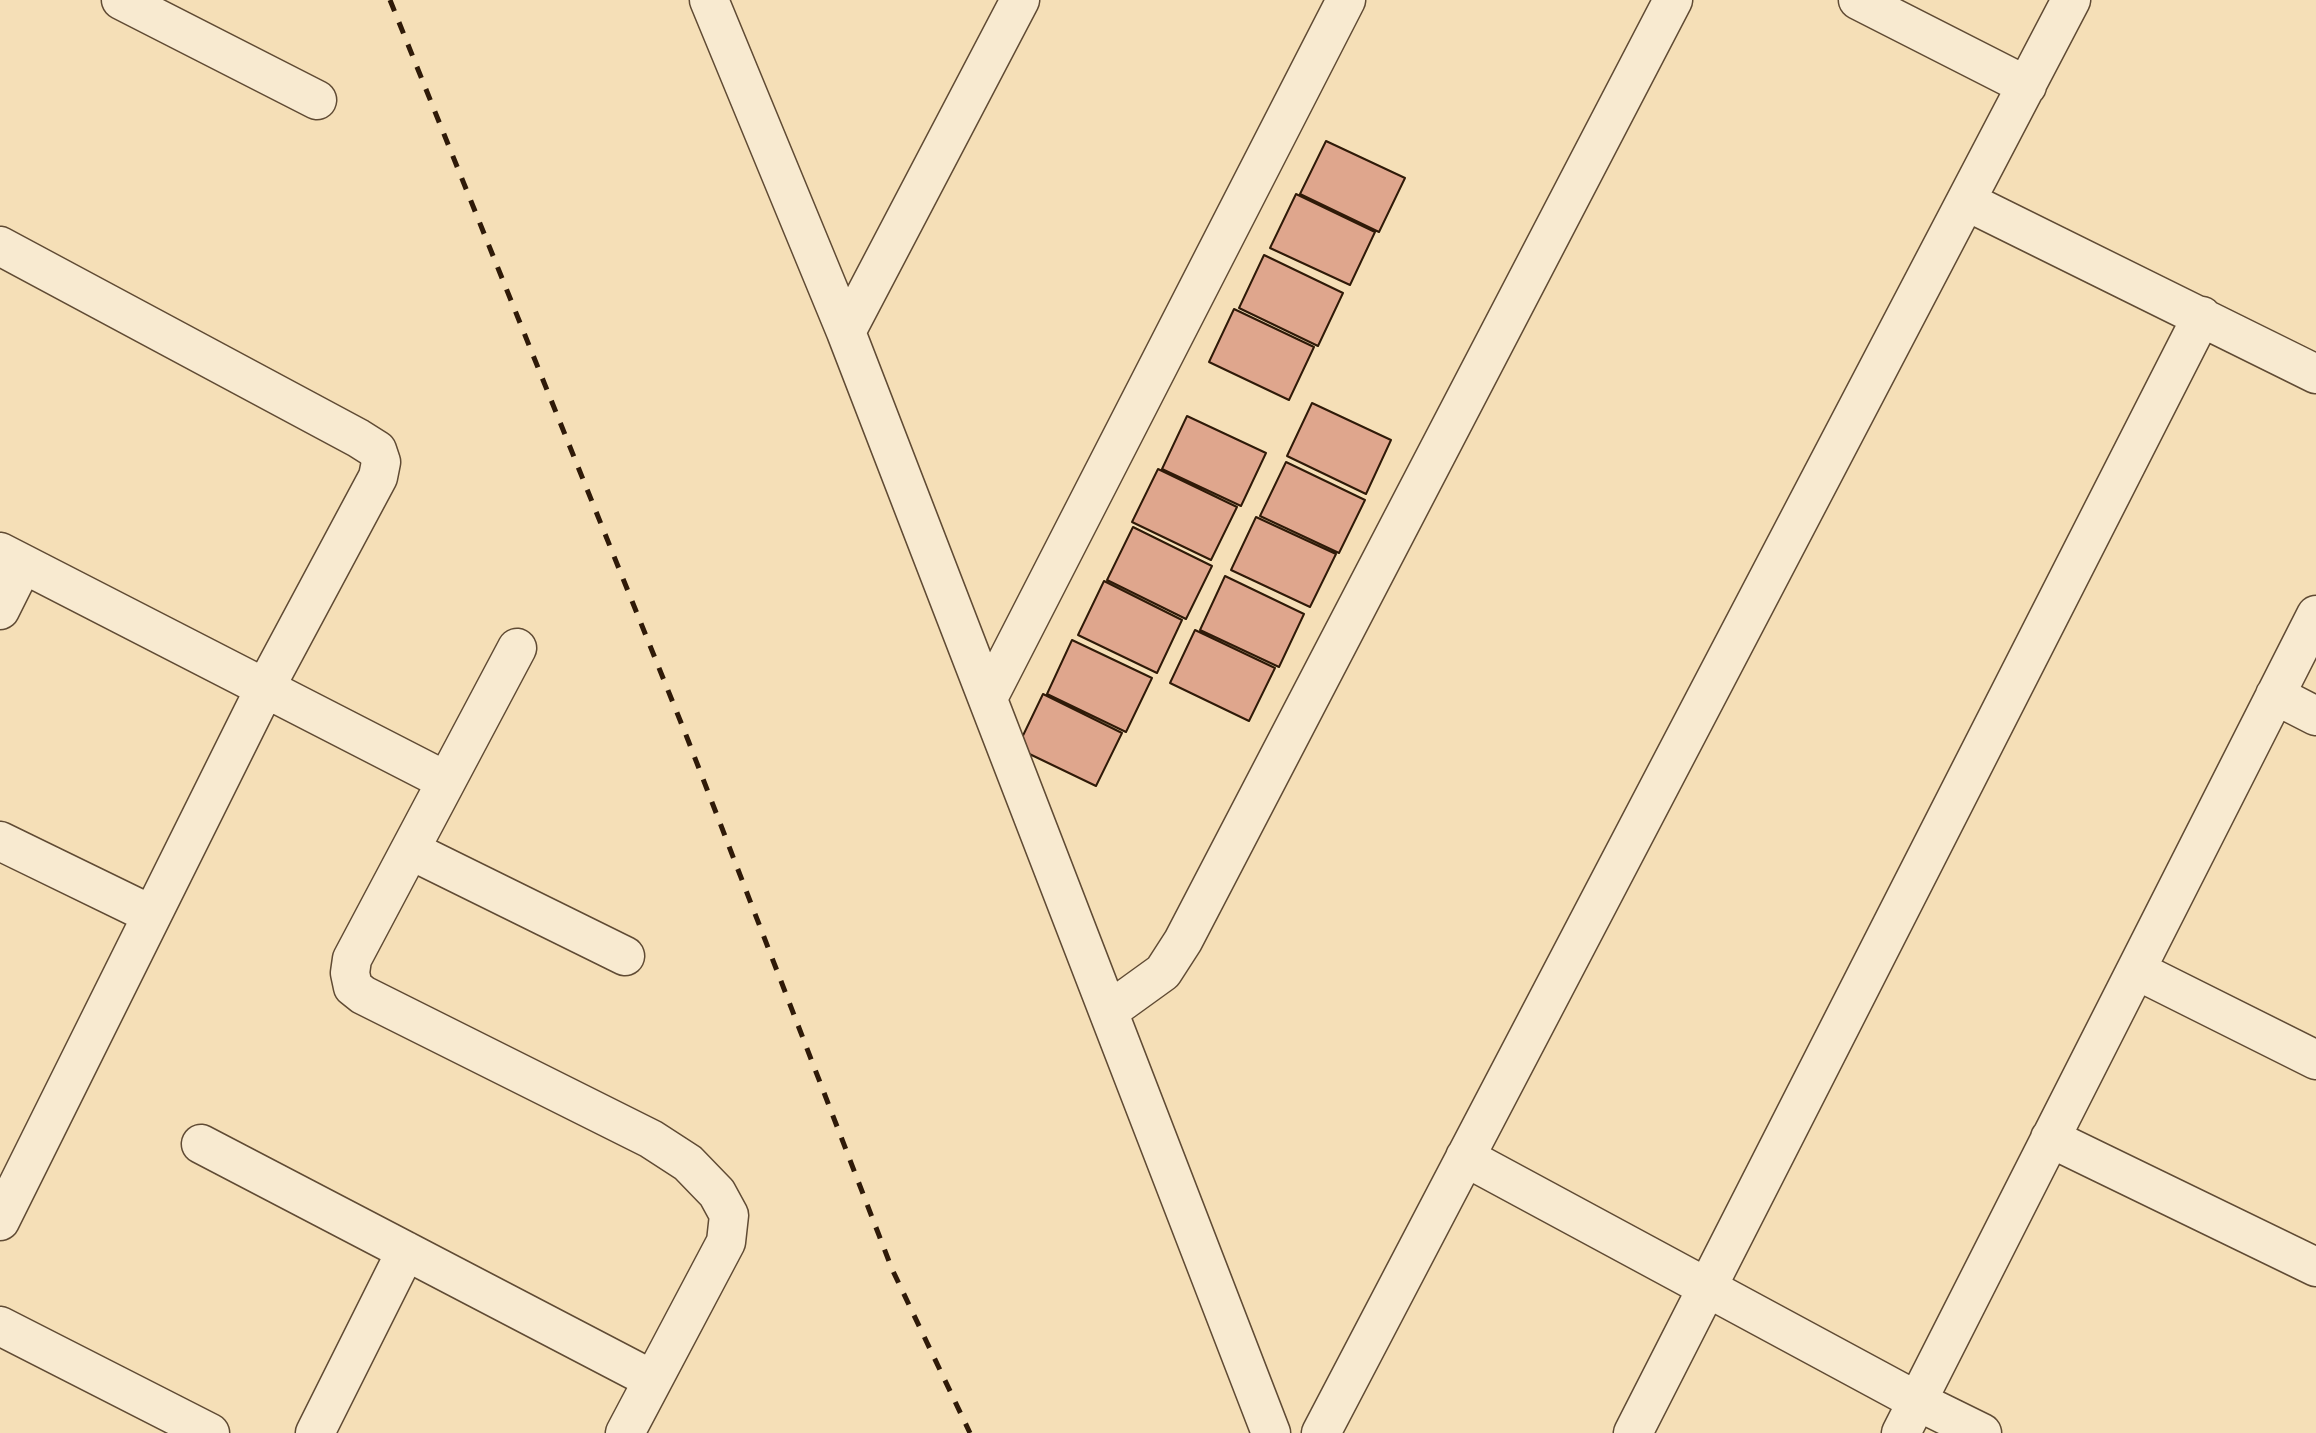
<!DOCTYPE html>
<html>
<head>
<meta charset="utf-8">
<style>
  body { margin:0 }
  canvas { display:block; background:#f5dfb7 }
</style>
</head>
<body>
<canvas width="2316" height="1433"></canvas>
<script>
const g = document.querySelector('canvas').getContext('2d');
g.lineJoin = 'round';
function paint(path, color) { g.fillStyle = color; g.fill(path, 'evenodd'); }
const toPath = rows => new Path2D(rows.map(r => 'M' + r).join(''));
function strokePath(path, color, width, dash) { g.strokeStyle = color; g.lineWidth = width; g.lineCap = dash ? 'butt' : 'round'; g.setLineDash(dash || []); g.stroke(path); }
const building = toPath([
  [1326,141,1405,178,1379,232,1300,194,1326,141],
  [1296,194,1375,232,1350,285,1270,248,1296,194],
  [1264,255,1343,293,1318,346,1239,308,1264,255],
  [1234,309,1314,347,1289,400,1209,362,1234,309],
  [1312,403,1391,440,1366,494,1287,456,1312,403],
  [1187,416,1266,453,1241,506,1162,469,1187,416],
  [1286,462,1365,500,1339,553,1260,516,1286,462],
  [1158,469,1237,507,1211,560,1132,522,1158,469],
  [1256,517,1336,554,1310,607,1231,570,1256,517],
  [1133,527,1212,566,1186,619,1107,580,1133,527],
  [1225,576,1304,614,1279,667,1200,630,1225,576],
  [1104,581,1182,620,1157,673,1078,635,1104,581],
  [1195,630,1275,668,1249,721,1170,683,1195,630],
  [1072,640,1152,678,1126,732,1047,694,1072,640],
  [1043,694,1122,733,1096,786,1017,748,1043,694]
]);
const street = toPath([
  [121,0,317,100],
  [709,0,846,332,1271,1433],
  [1858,0,2027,86],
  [1966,201,2316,374],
  [0,246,358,438,377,450,381,462,378,477,265,688,0,1221],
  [846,332,1020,0],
  [0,552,446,781],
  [0,610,23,564],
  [517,648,352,959,350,973,353,987,363,995,651,1139,688,1163,717,1193,729,1215,726,1242,625,1433],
  [2275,695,2316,716],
  [988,698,1346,0],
  [0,841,152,915],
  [410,850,625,956],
  [2136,970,2316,1060],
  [1109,1011,1163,972,1183,941,1673,0],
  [2050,1138,2316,1267],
  [201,1144,653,1380],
  [1465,1157,1917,1401,1982,1433],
  [0,1326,210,1433],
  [315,1433,406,1251],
  [1321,1433,2071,0],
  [1633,1433,2202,316],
  [1901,1433,2316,615]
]);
const rail = toPath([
  [390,0,688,740,892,1269,970,1433]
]);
paint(building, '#dfa68d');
strokePath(building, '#2f1a08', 2);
strokePath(street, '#604b34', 41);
strokePath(street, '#f8ead0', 38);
strokePath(rail, '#2f1a08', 5, [12, 12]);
</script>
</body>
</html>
